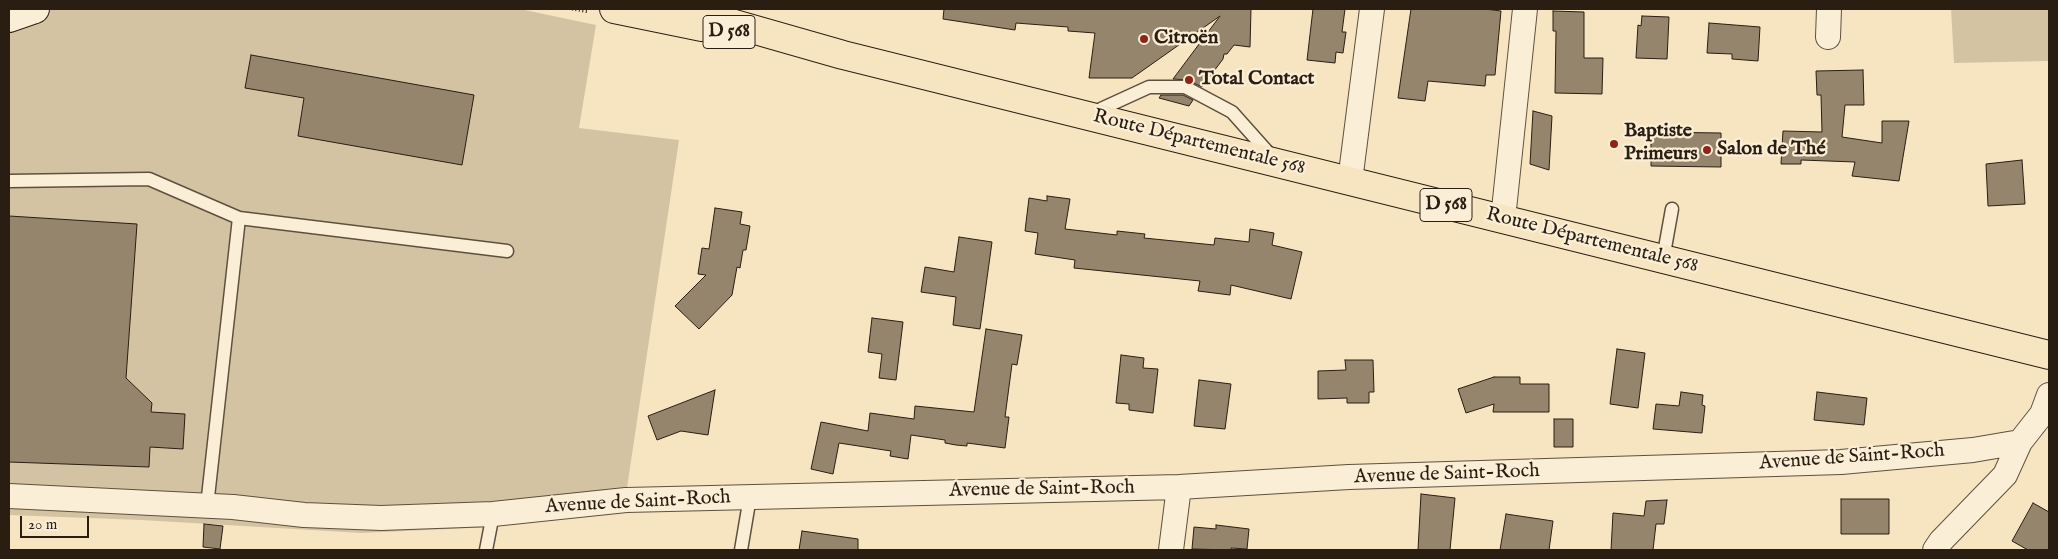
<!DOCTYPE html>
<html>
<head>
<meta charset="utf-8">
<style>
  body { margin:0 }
  #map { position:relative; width:2058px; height:559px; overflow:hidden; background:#f7e5c1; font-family:"IM FELL English",serif }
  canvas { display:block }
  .frame { position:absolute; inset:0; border:10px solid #2a1e12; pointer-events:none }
  .scale { position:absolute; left:20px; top:516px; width:69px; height:22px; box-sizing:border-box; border:2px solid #2a1e12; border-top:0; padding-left:6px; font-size:15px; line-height:18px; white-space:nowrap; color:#2a1e12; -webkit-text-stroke:4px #faeed7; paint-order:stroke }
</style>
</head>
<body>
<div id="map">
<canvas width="2058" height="559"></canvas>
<div class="frame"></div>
<div class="scale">20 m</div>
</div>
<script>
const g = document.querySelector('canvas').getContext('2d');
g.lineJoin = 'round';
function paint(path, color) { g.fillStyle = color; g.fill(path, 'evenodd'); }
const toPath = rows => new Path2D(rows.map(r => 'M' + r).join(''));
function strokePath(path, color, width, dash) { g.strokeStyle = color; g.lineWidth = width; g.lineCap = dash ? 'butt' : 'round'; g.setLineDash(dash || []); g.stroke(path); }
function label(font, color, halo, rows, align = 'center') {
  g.font = font + ' "IM FELL English",serif'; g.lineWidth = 4.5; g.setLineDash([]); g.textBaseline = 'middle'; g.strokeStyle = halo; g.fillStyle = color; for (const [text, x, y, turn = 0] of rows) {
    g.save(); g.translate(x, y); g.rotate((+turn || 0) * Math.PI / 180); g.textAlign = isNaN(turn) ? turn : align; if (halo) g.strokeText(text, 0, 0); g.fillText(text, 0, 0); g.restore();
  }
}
const green = toPath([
  [9,9,520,9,596,25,579,128,679,140,624,508,492,527,362,533,141,520,9,515],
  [1951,9,2049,9,2049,61,1954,63]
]);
const building = toPath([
  [944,9,1251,9,1250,47,1234,45,1227,54,1224,54,1223,59,1202,87,1188,80,1173,79,1220,16,1132,78,1089,78,1095,33,1068,31,1068,27,1016,23,1015,30,943,19,944,9],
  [1313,9,1345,9,1342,32,1346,32,1343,53,1336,52,1335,63,1307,60,1313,9],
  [1411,9,1485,9,1501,11,1495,75,1486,75,1485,86,1428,81,1425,101,1398,98,1411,9],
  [1553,11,1584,12,1584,58,1603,58,1602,94,1555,93,1556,31,1553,31,1553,11],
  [1642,16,1669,17,1667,59,1636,58,1638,25,1641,26,1642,16],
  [1709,23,1760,27,1758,61,1732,59,1732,54,1707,53,1709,23],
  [251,55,474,95,462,165,298,136,304,98,245,88,251,55],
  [1863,70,1864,105,1845,105,1842,137,1882,143,1882,121,1909,121,1899,181,1852,176,1855,162,1801,160,1801,164,1781,164,1783,131,1822,132,1821,95,1817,95,1816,71,1863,70],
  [1161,95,1183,95,1193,100,1189,106,1159,98,1161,95],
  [1533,111,1552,116,1549,170,1530,164,1533,111],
  [1651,132,1721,133,1721,167,1651,166,1651,132],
  [2022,160,2025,204,1988,206,1986,164,2022,160],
  [1047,196,1070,199,1065,229,1117,235,1117,231,1145,234,1144,238,1214,245,1215,238,1249,242,1250,229,1274,233,1272,245,1302,252,1291,299,1231,285,1230,295,1198,291,1200,281,1074,268,1075,260,1035,254,1038,233,1025,231,1029,198,1047,201,1047,196],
  [715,208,742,212,740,224,750,226,746,250,743,250,740,268,737,267,732,295,699,329,675,306,706,275,698,274,702,248,709,249,715,208],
  [9,216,137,224,126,378,152,403,151,412,185,414,183,449,150,447,149,467,9,462,9,216],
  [959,237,992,242,980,329,953,325,956,297,921,292,925,267,954,272,959,237],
  [872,318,903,322,896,380,879,378,882,354,868,352,872,318],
  [986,329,1022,335,1017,365,1012,364,1005,417,1009,417,1005,448,967,443,967,446,956,445,945,443,945,440,911,435,908,459,890,456,891,451,839,443,833,474,811,469,821,422,868,431,870,413,914,419,915,406,974,412,986,329],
  [1617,349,1645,353,1638,408,1610,404,1617,349],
  [1121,355,1144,358,1143,368,1158,369,1153,413,1129,410,1129,404,1116,403,1121,355],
  [1345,360,1373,360,1374,392,1369,392,1369,403,1347,403,1347,398,1318,399,1318,371,1346,370,1345,360],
  [1494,377,1520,377,1520,384,1549,384,1549,412,1493,412,1494,404,1466,413,1458,389,1494,377],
  [1199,380,1231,384,1225,429,1194,426,1199,380],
  [715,390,708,435,681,431,657,440,648,416,715,390],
  [1681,392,1703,395,1702,405,1705,406,1702,433,1653,429,1656,404,1679,406,1681,392],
  [1817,392,1867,398,1864,425,1814,420,1817,392],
  [1554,419,1573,419,1573,447,1554,447,1554,419],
  [1421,494,1455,498,1450,550,1418,550,1421,494],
  [1841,499,1889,499,1889,534,1841,534,1841,499],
  [1667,500,1664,524,1656,524,1653,550,1611,550,1613,513,1644,516,1646,501,1667,500],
  [2033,503,2049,512,2049,550,2028,550,2012,541,2033,503],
  [1506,514,1553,521,1549,550,1500,550,1506,514],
  [204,524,223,526,220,549,203,547,204,524],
  [1216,525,1249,529,1247,549,1231,548,1231,550,1192,549,1194,527,1216,529,1216,525],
  [802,531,858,539,858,550,799,550,802,531]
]);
const path = toPath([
  [572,9,589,12]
]);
const lane = toPath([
  [1090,114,1149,87,1185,87,1232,112,1273,158],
  [9,181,149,179,239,218,507,251],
  [1663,259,1672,209],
  [207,506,239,218],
  [486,550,493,514],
  [741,550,750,497]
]);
const street = toPath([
  [1828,37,1829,9],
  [1350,181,1372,9],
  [1503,219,1525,9],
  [9,496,233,507,304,515,381,518,493,514,626,500,1179,487,1349,477,1841,462,1973,450,2020,442,2042,414,2049,395],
  [1171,550,1179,487],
  [1935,550,1941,541,2005,475,2020,442]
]);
const secondary = toPath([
  [9,18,35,9]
]);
const primary = toPath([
  [614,9,702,27],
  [682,9,843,55,2049,355]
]);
const markers = [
  [1144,39,5,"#8f2418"],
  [1189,80,5,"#8f2418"],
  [1614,144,5,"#8f2418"],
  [1707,150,5,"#8f2418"]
];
const shields = [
  [729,32,52],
  [1446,205,52]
];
const shieldNames = [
  ["D 568",729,32],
  ["D 568",1446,205]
];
const poiNames = [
  ["Citroën",1154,39],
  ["Total Contact",1199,80],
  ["Baptiste",1624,132],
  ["Primeurs",1624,155],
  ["Salon de Thé",1717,150]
];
const streetNames = [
  ["Route Départementale 568",1199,143,14],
  ["Route Départementale 568",1592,241,14],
  ["Avenue de Saint-Roch",1852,458,-4],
  ["Avenue de Saint-Roch",1447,475,-2],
  ["Avenue de Saint-Roch",1042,490,-1],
  ["Avenue de Saint-Roch",638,503,-3]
];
paint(green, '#d4c3a3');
paint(building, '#95856d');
strokePath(building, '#2a1e12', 1);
strokePath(lane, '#5d503e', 15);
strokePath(street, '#5d503e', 26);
strokePath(secondary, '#2a1e12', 30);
strokePath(primary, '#2a1e12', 30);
strokePath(path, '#2a1e12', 3, [1, 2.5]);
strokePath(lane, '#faeed7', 12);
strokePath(street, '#faeed7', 24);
strokePath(secondary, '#faeed7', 28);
strokePath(primary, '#f7e5c1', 28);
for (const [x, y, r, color] of markers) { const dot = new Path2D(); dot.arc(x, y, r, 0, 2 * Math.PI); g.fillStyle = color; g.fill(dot); strokePath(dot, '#faeed7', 2); }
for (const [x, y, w] of shields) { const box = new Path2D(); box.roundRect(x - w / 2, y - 16.5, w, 33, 4); g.fillStyle = '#faeed7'; g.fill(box); strokePath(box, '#2a1e12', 1); }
label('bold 19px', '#2a1e12', null, shieldNames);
label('bold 20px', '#2a1e12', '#faeed7', poiNames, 'left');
label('20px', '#2a1e12', '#faeed7', streetNames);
</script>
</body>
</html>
